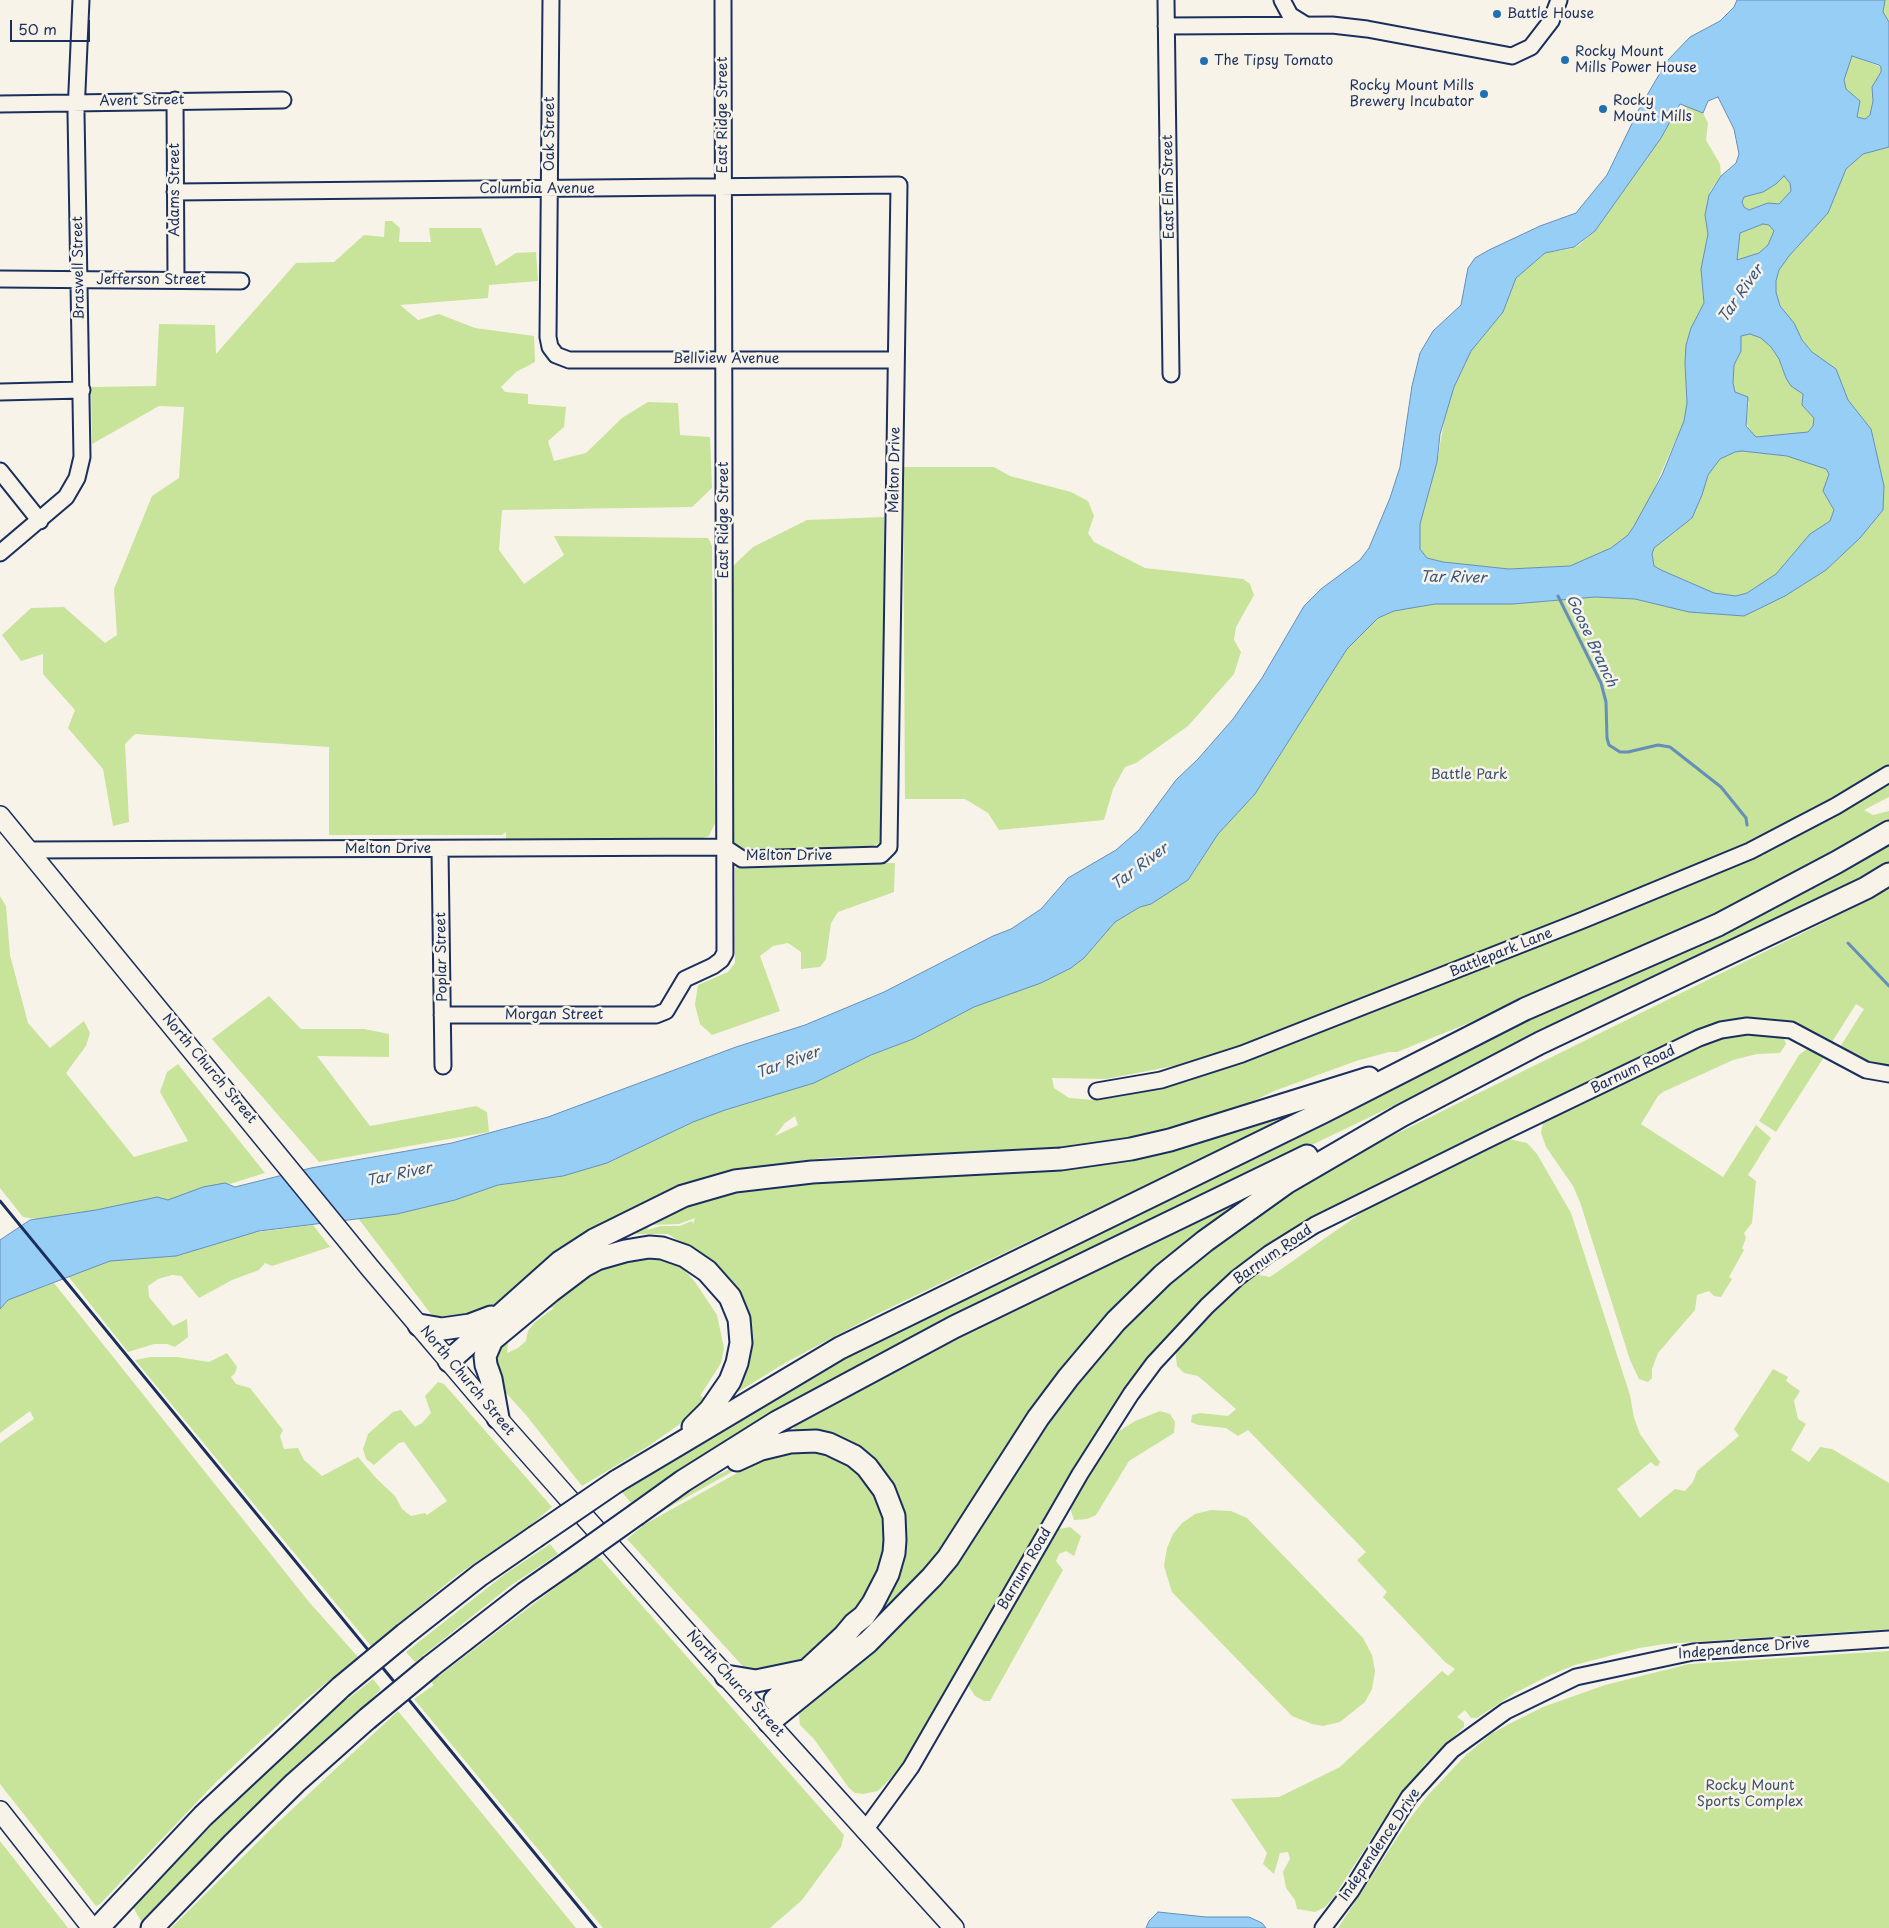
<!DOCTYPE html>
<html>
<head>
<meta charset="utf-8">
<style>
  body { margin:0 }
  #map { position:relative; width:1889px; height:1928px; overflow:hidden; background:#f7f3e8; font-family:"Playpen Sans",sans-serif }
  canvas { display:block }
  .scale { position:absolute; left:10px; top:20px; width:80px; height:22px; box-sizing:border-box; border:2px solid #1b2f5e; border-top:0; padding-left:6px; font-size:15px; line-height:18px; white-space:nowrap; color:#1b2f5e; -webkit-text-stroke:4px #f7f3e8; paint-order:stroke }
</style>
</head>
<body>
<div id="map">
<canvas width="1889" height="1928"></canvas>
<div class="scale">50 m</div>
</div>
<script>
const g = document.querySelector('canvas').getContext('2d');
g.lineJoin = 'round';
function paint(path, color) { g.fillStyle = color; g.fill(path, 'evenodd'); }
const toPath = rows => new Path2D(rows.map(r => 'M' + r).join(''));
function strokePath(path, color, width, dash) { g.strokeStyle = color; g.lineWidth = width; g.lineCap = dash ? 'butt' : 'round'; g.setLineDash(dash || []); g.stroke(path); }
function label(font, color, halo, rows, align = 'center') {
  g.font = font + ' "Playpen Sans",sans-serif'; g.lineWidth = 5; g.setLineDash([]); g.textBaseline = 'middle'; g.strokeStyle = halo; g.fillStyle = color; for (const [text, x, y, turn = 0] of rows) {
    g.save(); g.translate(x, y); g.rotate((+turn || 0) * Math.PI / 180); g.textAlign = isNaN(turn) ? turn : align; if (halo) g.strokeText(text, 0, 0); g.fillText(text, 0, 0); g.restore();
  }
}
const green = toPath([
  [1885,0,1889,0,1889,22,1883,12],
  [1852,56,1881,67,1881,72,1872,87,1873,101,1870,115,1865,119,1857,117,1860,101,1846,89,1844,80],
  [1685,106,1703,113,1708,123,1706,140,1720,164,1721,176,1710,191,1705,215,1708,234,1701,269,1704,303,1695,320,1685,363,1687,403,1684,421,1646,507,1628,535,1620,542,1602,553,1570,566,1509,569,1443,562,1427,558,1420,549,1420,524,1437,462,1445,416,1454,387,1471,351,1503,312,1516,278,1545,253,1570,249,1579,245,1595,231,1661,138,1677,109,1680,110],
  [1889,147,1889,765,1812,810,1717,859,1358,1003,1199,1061,1106,1079,1052,1078,1054,1088,1069,1098,1094,1100,1124,1096,1202,1074,1278,1048,1627,908,1758,854,1889,782,1889,797,1864,810,1873,815,1889,811,1889,825,1844,851,1595,972,1397,1052,1389,1052,1356,1061,1274,1091,1219,1118,1188,1130,1158,1139,1075,1152,1002,1158,885,1155,823,1158,760,1167,659,1202,626,1217,574,1244,545,1263,491,1308,463,1320,447,1323,437,1322,358,1218,397,1214,455,1200,498,1185,563,1176,607,1163,693,1122,725,1110,814,1083,871,1055,913,1039,974,1007,1041,983,1071,968,1084,958,1115,922,1140,907,1151,904,1188,880,1218,834,1255,794,1347,649,1378,618,1394,611,1435,604,1513,604,1595,597,1635,599,1689,612,1744,616,1785,596,1826,570,1860,538,1883,510,1884,486,1871,429,1848,400,1836,369,1812,352,1802,340,1794,324,1780,306,1776,292,1776,281,1779,270,1789,256,1828,213,1846,169,1863,154],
  [795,1116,798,1125,775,1136,785,1123],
  [1784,176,1790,183,1791,191,1779,204,1768,203,1749,210,1744,207,1742,202,1744,197,1758,194,1776,184],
  [385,221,392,221,400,228,399,242,431,242,429,228,481,228,496,266,516,253,536,252,538,281,489,285,488,298,400,305,418,320,439,314,475,328,534,336,535,362,516,372,501,387,505,392,528,394,528,404,566,407,564,427,548,441,554,461,586,453,622,418,648,402,678,403,680,435,710,437,712,488,692,507,502,510,499,550,524,584,564,555,554,536,708,538,712,546,712,555,715,823,709,836,700,839,506,839,506,832,502,835,329,835,329,747,135,734,125,744,129,822,113,826,103,769,68,728,75,710,43,674,43,654,21,661,2,635,31,608,64,607,105,643,117,635,114,589,152,496,179,478,184,407,159,406,92,444,91,387,156,386,159,324,215,325,216,354,296,263,334,262,364,235,384,237],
  [1763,224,1769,225,1774,231,1768,245,1759,253,1737,260,1740,233],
  [1746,334,1755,335,1766,341,1779,359,1786,378,1803,394,1802,405,1814,418,1813,426,1808,432,1756,437,1751,434,1746,422,1749,402,1735,392,1733,383,1734,364,1741,351,1740,336],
  [1742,451,1787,456,1826,469,1829,474,1823,491,1834,510,1830,521,1810,534,1776,574,1747,593,1736,596,1714,593,1661,570,1654,566,1652,554,1654,548,1692,518,1702,495,1708,475,1720,459,1735,452],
  [903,467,994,467,1010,476,1071,492,1088,501,1094,516,1088,533,1094,542,1145,568,1243,579,1250,584,1254,595,1236,627,1234,640,1241,652,1234,674,1188,726,1136,763,1125,767,1113,789,1104,820,999,830,988,813,965,799,905,799],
  [884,517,886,833,881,842,873,846,744,852,729,846,732,567,753,547,807,520],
  [1889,842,1889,863,1804,908,1160,1218,659,1485,631,1503,621,1491,625,1489,624,1486,814,1370,1007,1272,1630,972],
  [739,863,895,863,894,892,838,912,831,923,826,959,820,967,801,969,801,952,788,943,773,946,760,956,780,1011,712,1035,700,1024,695,1005,698,985,728,972,735,963,735,869],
  [1889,887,1889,1068,1852,1055,1840,1047,1864,1009,1856,1004,1832,1042,1797,1025,1783,1020,1764,1018,1739,1020,1284,1236,1262,1249,1227,1277,1174,1328,1115,1404,902,1767,878,1791,863,1794,855,1793,849,1788,814,1739,800,1725,799,1716,801,1706,854,1664,1063,1393,1187,1259,1327,1168,1827,921],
  [0,896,6,906,10,955,28,1023,50,1048,84,1021,90,1033,86,1046,66,1073,134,1157,188,1141,160,1092,167,1072,178,1064,265,1173,175,1201,58,1222,23,1217,0,1188],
  [269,996,301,1029,364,1029,389,1034,389,1057,317,1056,370,1126,476,1106,487,1112,489,1132,319,1162,212,1039],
  [1757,1031,1783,1036,1786,1044,1780,1053,1757,1054,1733,1060,1663,1092,1658,1096,1641,1124,1723,1177,1756,1125,1771,1138,1748,1175,1756,1181,1752,1223,1744,1233,1746,1238,1742,1248,1744,1250,1729,1277,1732,1279,1721,1297,1714,1296,1709,1291,1697,1295,1695,1310,1658,1353,1652,1369,1652,1378,1648,1382,1639,1379,1630,1360,1580,1202,1573,1186,1546,1147,1541,1133,1543,1123,1547,1118,1713,1040,1734,1033],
  [1811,1046,1823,1052,1824,1057,1776,1132,1759,1121,1799,1055],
  [1314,1104,873,1316,785,1363,738,1392,736,1389,741,1384,749,1360,745,1326,676,1239,668,1234,636,1234,619,1237,656,1216,745,1187,1040,1166],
  [695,1218,693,1224,692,1221,680,1226,661,1226,647,1230,650,1225,679,1224],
  [1505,1138,1527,1143,1537,1154,1571,1213,1630,1395,1634,1418,1640,1434,1660,1462,1658,1466,1655,1466,1651,1462,1617,1489,1640,1518,1675,1489,1685,1491,1693,1482,1697,1471,1739,1436,1734,1429,1773,1369,1788,1377,1786,1381,1800,1391,1794,1401,1798,1419,1806,1424,1791,1450,1809,1462,1820,1447,1832,1449,1889,1483,1889,1629,1665,1644,1639,1648,1575,1665,1548,1676,1515,1693,1477,1718,1471,1718,1465,1710,1457,1717,1464,1722,1464,1727,1428,1761,1397,1799,1333,1898,1325,1907,1315,1912,1297,1909,1295,1900,1286,1888,1283,1872,1290,1859,1288,1852,1280,1853,1274,1874,1263,1864,1267,1853,1231,1799,1279,1797,1340,1767,1442,1671,1448,1676,1455,1669,1445,1662,1383,1597,1387,1592,1357,1560,1366,1552,1248,1430,1238,1436,1226,1428,1198,1425,1191,1422,1192,1415,1200,1413,1228,1416,1236,1409,1198,1376,1184,1373,1177,1366,1175,1349,1251,1277,1259,1275,1270,1277,1368,1208,1398,1195],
  [1230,1206,1233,1212,1188,1246,938,1556,883,1615,880,1611,897,1576,891,1488,799,1435,793,1427,876,1379,962,1335,1204,1216],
  [313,1225,330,1247,272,1266,265,1263,259,1270,232,1280,199,1298,181,1276,172,1275,158,1279,148,1286,149,1297,173,1326,187,1319,188,1337,175,1347,167,1344,154,1344,128,1352,68,1276,110,1261,176,1256,251,1233],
  [628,1254,674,1258,695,1282,717,1315,724,1348,721,1363,700,1396,708,1399,690,1417,647,1447,582,1486,526,1415,498,1384,493,1349,515,1327,508,1342,507,1353,518,1348,526,1341,528,1331,535,1322,554,1308,543,1307,573,1280],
  [54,1283,309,1602,358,1657,304,1701,216,1782,100,1904,96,1906,0,1784,0,1443,34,1419,30,1411,0,1433,0,1309,8,1300],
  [227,1353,237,1367,235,1373,231,1377,236,1384,250,1388,283,1430,280,1436,284,1449,298,1448,304,1460,322,1476,358,1457,376,1478,395,1496,402,1509,411,1516,425,1513,427,1515,447,1501,404,1442,399,1443,374,1465,366,1459,363,1449,368,1434,393,1412,401,1410,415,1427,422,1423,431,1413,425,1396,438,1382,444,1384,552,1507,532,1524,456,1576,371,1646,135,1360,151,1357,177,1357,209,1362],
  [1160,1411,1170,1414,1175,1422,1174,1433,1129,1461,1096,1515,1087,1519,1074,1520,1070,1508,1113,1435,1135,1421],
  [818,1448,861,1470,886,1507,887,1546,870,1594,810,1657,792,1669,749,1673,627,1539,645,1524,750,1466,746,1464,648,1519,690,1489,751,1458],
  [1211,1510,1231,1511,1247,1518,1363,1638,1372,1655,1375,1671,1372,1689,1365,1702,1340,1722,1323,1726,1312,1724,1292,1716,1172,1592,1164,1566,1167,1548,1173,1534,1182,1523,1195,1514],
  [1070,1527,1081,1536,1074,1556,1066,1551,1059,1554,1056,1561,1063,1570,990,1701,984,1701,975,1696,966,1682,1046,1548,1059,1529],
  [550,1544,558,1554,510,1586,415,1662,406,1652,505,1574],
  [594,1558,600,1558,844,1835,841,1847,802,1900,770,1928,603,1928,414,1699,434,1685,431,1682],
  [1889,1651,1889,1928,1338,1928,1408,1821,1428,1795,1467,1754,1491,1734,1509,1724,1543,1707,1605,1685,1689,1664],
  [373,1679,381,1689,356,1715,280,1784,141,1921,133,1907,165,1871,278,1760,346,1698,348,1699],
  [398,1711,576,1928,171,1928,273,1827],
  [0,1841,68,1928,0,1928]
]);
const water = toPath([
  [1737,0,1885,0,1883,12,1889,22,1889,147,1863,154,1846,169,1828,213,1789,256,1779,270,1776,281,1776,292,1780,306,1794,323,1802,340,1812,352,1836,369,1848,400,1871,429,1884,486,1883,510,1860,538,1826,570,1785,596,1744,616,1689,612,1635,599,1595,597,1513,604,1435,604,1394,611,1378,618,1347,649,1255,794,1218,834,1188,880,1151,904,1140,907,1115,922,1084,958,1071,968,1041,983,974,1007,913,1039,871,1055,814,1083,725,1110,693,1122,607,1163,563,1176,498,1185,455,1200,397,1214,259,1231,176,1256,110,1261,8,1300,0,1309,0,1240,30,1220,96,1210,148,1199,157,1197,168,1200,203,1187,225,1183,235,1187,311,1168,452,1143,548,1117,736,1047,805,1025,884,992,993,936,1011,929,1041,909,1068,878,1116,850,1139,830,1176,780,1198,759,1233,719,1262,678,1304,606,1321,589,1360,560,1369,548,1390,498,1400,467,1412,386,1420,353,1433,331,1461,305,1468,268,1475,258,1489,250,1540,226,1576,213,1607,175,1639,109,1667,61,1690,37,1720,21,1734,7,1737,0],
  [1852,56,1879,65,1881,67,1881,72,1872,87,1873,101,1870,115,1865,119,1857,117,1860,101,1846,89,1844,80,1852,56],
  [1718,97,1734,129,1739,154,1736,163,1721,176,1709,195,1705,215,1708,234,1701,269,1704,303,1691,328,1686,345,1685,363,1687,403,1684,421,1662,475,1634,526,1628,535,1611,548,1570,566,1509,569,1443,562,1427,558,1420,549,1420,524,1437,462,1440,434,1454,387,1471,351,1503,312,1516,278,1545,253,1574,247,1595,231,1661,138,1680,104,1703,113,1708,101,1718,97],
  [1784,176,1790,183,1791,191,1779,204,1768,203,1749,210,1744,207,1742,202,1744,197,1763,192,1776,184,1784,176],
  [1763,224,1769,225,1774,231,1768,245,1759,253,1737,260,1740,233,1763,224],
  [1750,334,1761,338,1771,347,1779,359,1786,378,1791,386,1803,394,1802,405,1814,418,1813,426,1808,432,1756,437,1746,426,1748,397,1735,392,1733,383,1734,365,1741,351,1741,336,1750,334],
  [1742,451,1787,456,1826,469,1829,474,1823,491,1834,510,1830,521,1810,534,1776,574,1747,593,1736,596,1714,593,1661,570,1654,566,1652,554,1654,548,1692,518,1702,495,1708,475,1720,459,1735,452,1742,451],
  [1158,1912,1206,1917,1249,1917,1262,1923,1266,1928,1146,1928,1149,1921,1158,1912]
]);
const stream = toPath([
  [1558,596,1601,683,1606,702,1607,738,1609,745,1620,752,1628,752,1658,745,1670,747,1721,787,1746,818,1747,825],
  [1848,943,1889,986]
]);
const minor = toPath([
  [551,0,548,337,550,347,556,355,569,360,896,360],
  [1166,0,1171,374],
  [1282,0,1290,15,1306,25],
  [1166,26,1332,25,1367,29,1512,56,1531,47,1551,21,1559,0],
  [175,100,176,280],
  [0,104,283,100],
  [0,279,241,281],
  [0,392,82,390],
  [0,471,40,521],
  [0,553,66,497,77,478,82,457,76,113,81,0],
  [440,849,443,1066],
  [27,850,724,847,742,859,881,855,889,847,899,185,175,192],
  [442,1015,656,1015,666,1011,685,979,713,966,721,960,725,953,723,0],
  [1097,1091,1161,1080,1242,1054,1583,920,1750,851,1836,806,1889,774],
  [865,1830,911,1767,1080,1474,1131,1394,1154,1363,1207,1306,1237,1278,1270,1253,1315,1225,1493,1137,1699,1038,1721,1030,1747,1026,1791,1030,1866,1070,1889,1074],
  [1323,1928,1351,1891,1409,1797,1452,1750,1506,1711,1576,1677,1693,1652,1889,1639]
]);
const major = toPath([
  [0,816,370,1268,505,1427,707,1655,954,1928],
  [0,1811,92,1928]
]);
const highway = toPath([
  [419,1325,442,1329,470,1325,491,1317],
  [492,1340,551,1291,584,1266,597,1259,625,1251,649,1247,662,1248,685,1256,707,1271,730,1297,739,1319,741,1343,737,1363,730,1381,710,1410,693,1427],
  [491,1342,485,1356,486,1365,491,1379,498,1418],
  [449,1361,560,1262,594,1240,683,1196,735,1181,812,1172,1061,1159,1131,1149,1170,1140,1369,1078],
  [737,1460,761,1449,790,1442,816,1441,829,1444,854,1456,867,1467,884,1490,894,1516,895,1540,894,1553,888,1574,873,1603,864,1616,854,1624,844,1636,775,1700],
  [617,1481,840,1348,1323,1112,1525,1009,1718,925,1837,862,1889,832],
  [637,1514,683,1481,777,1422,954,1327,1307,1156],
  [405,1634,480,1575,535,1537],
  [431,1666,525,1593,568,1563],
  [726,1676,756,1681,804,1671],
  [769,1722,868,1642,932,1577,948,1558,1038,1418,1068,1378,1116,1321,1163,1275,1205,1241,1286,1183,1401,1116,1540,1043,1866,888,1889,874],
  [98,1928,203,1816,341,1687],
  [152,1928,232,1845,295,1783,367,1719]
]);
const rail = toPath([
  [0,1201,596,1928]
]);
const highwayBridge = toPath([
  [535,1537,617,1481],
  [568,1563,637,1514],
  [341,1687,405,1634],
  [367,1719,431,1666]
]);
const markers = [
  [1497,14,5,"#1f6fb2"],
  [1565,60,5,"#1f6fb2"],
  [1204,61,5,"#1f6fb2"],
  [1484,94,5,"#1f6fb2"],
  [1603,109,5,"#1f6fb2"]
];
const poiNames = [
  ["Battle House",1507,14],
  ["Rocky Mount",1575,52],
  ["Mills Power House",1575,68],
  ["The Tipsy Tomato",1214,61],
  ["Rocky Mount Mills",1474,86,"right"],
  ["Brewery Incubator",1474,102,"right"],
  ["Rocky",1613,101],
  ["Mount Mills",1613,117]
];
const streetNames = [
  ["Avent Street",142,101,-1],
  ["East Ridge Street",723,115,-90],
  ["Oak Street",550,134,-90],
  ["East Elm Street",1169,187,-91],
  ["Columbia Avenue",537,189],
  ["Adams Street",175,190,-90],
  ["Braswell Street",79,268,-91],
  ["Jefferson Street",151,280],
  ["Bellview Avenue",726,359],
  ["Melton Drive",895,470,-89],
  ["East Ridge Street",724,520,-90],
  ["Melton Drive",388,849],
  ["Melton Drive",789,856],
  ["Battlepark Lane",1501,953,-22],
  ["Poplar Street",442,957,-91],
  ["Morgan Street",554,1015],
  ["North Church Street",209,1069,50],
  ["Barnum Road",1633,1070,-26],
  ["Barnum Road",1273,1255,-35],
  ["North Church Street",467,1381,50],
  ["Barnum Road",1025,1569,-60],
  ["Independence Drive",1744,1649,-5],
  ["North Church Street",735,1684,48],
  ["Independence Drive",1380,1845,-56]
];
const parkNames = [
  ["Battle Park",1469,775],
  ["Rocky Mount",1750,1786],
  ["Sports Complex",1750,1802]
];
const waterNames = [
  ["Tar River",1741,294,-55],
  ["Tar River",1453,578,1],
  ["Goose Branch",1591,641,65],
  ["Tar River",1140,867,-37],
  ["Tar River",788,1063,-20],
  ["Tar River",399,1175,-12]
];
paint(green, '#c8e39a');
paint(water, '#96cef5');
strokePath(water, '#658eb9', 1);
strokePath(stream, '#658eb9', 3);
strokePath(minor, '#1b2f5e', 19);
strokePath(major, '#1b2f5e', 22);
strokePath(highway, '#1b2f5e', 25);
strokePath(minor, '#f7f3e8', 15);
strokePath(major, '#f7f3e8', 19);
strokePath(highway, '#f7f3e8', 21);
strokePath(rail, '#1b2f5e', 3);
strokePath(highwayBridge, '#1b2f5e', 25, []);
strokePath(highwayBridge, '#f7f3e8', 21);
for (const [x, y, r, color] of markers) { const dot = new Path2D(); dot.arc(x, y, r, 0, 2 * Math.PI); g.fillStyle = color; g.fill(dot); strokePath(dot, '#f7f3e8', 2); }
label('14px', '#1b2f5e', '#f7f3e8', poiNames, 'left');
label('14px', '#1b2f5e', '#f7f3e8', streetNames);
label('14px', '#3e536a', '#f7f3e8', parkNames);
label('italic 15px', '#3a5784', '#f7f3e8', waterNames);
</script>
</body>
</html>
